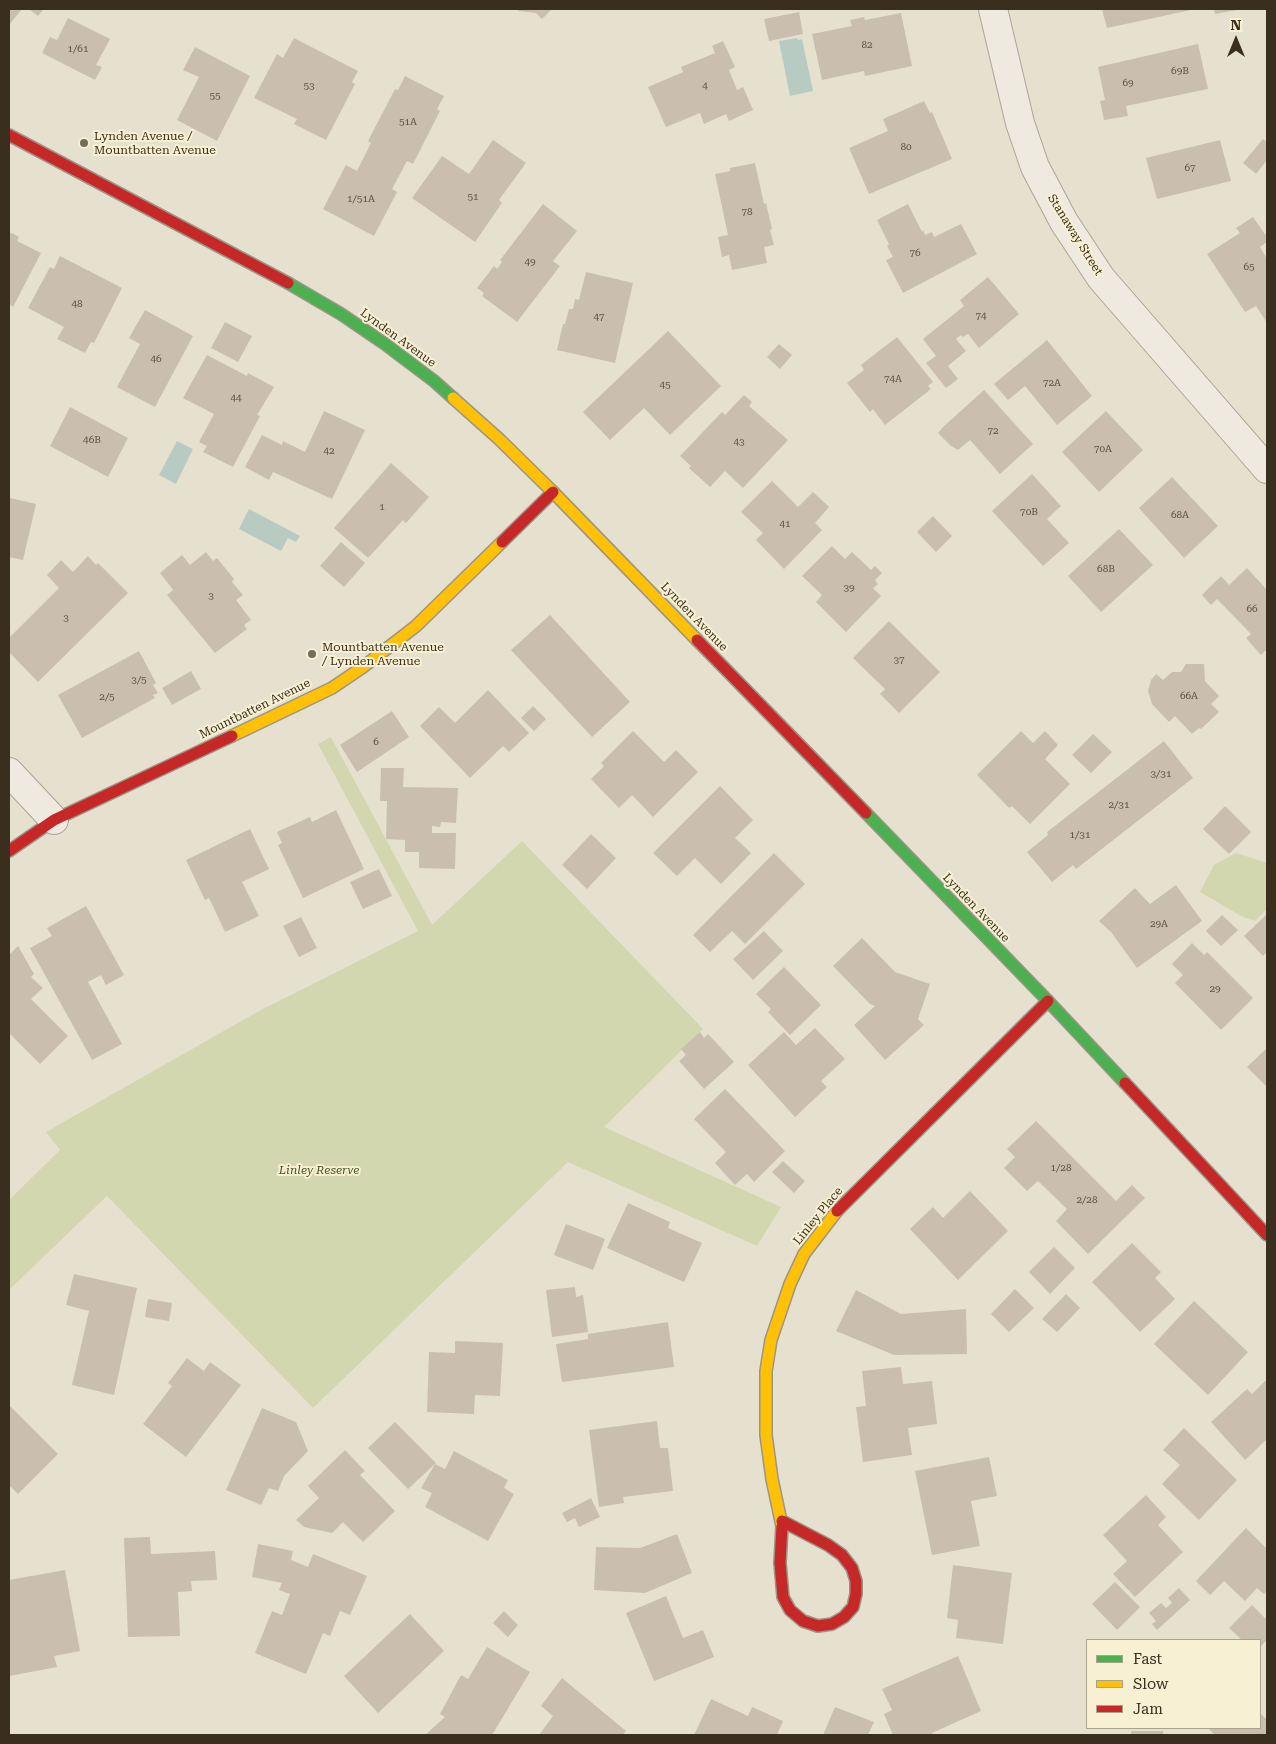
<!DOCTYPE html>
<html>
<head>
<meta charset="utf-8">
<style>
  body { margin:0 }
  #map { position:relative; width:1276px; height:1744px; overflow:hidden; background:#e6e1ce; font-family:"Roboto Serif",serif }
  canvas { display:block }
  .frame { position:absolute; inset:0; border:10px solid #3a2e1e; pointer-events:none }
  .legend { position:absolute; left:1086px; top:1639px; width:175px; height:90px; box-sizing:border-box; background:#f7f0d3; border:1px solid #aba28b; margin:0; padding:6px 9px; list-style:none; font-size:15px; color:#3a2e1e }
  .legend li { display:flex; align-items:center; gap:10px; height:25px }
  .legend b { width:25px; border:1px solid #aba28b }
  .north { position:absolute; left:1211px; top:15px; width:50px; height:50px; -webkit-text-stroke:4px #f7f0d3; paint-order:stroke; rotate:0deg; font-size:14px; font-weight:700; line-height:20px; text-align:center; color:#3a2e1e }
  .north::after { content:''; display:block; margin:auto; width:18px; height:22px; background:#3a2e1e; clip-path:polygon(50% 0,100% 100%,50% 72%,0 100%) }
</style>
</head>
<body>
<div id="map">
<canvas width="1276" height="1744"></canvas>
<div class="frame"></div>
<ul class="legend">
<li><b style="height:6px;background:#4caf50"></b>Fast</li>
<li><b style="height:6px;background:#ffc107"></b>Slow</li>
<li><b style="height:6px;background:#c62828"></b>Jam</li>
</ul>
<div class="north">N</div>
</div>
<script>
const g = document.querySelector('canvas').getContext('2d');
g.lineJoin = 'round';
function paint(path, color) { g.fillStyle = color; g.fill(path, 'evenodd'); }
const toPath = rows => new Path2D(rows.map(r => 'M' + r).join(''));
function strokePath(path, color, width, dash) { g.strokeStyle = color; g.lineWidth = width; g.lineCap = dash ? 'butt' : 'round'; g.setLineDash(dash || []); g.stroke(path); }
function label(font, color, halo, rows, align = 'center') {
  g.font = font + ' "Roboto Serif",serif'; g.lineWidth = 4; g.setLineDash([]); g.textBaseline = 'middle'; g.strokeStyle = halo; g.fillStyle = color; for (const [text, x, y, turn = 0] of rows) {
    g.save(); g.translate(x, y); g.rotate((+turn || 0) * Math.PI / 180); g.textAlign = isNaN(turn) ? turn : align; if (halo) g.strokeText(text, 0, 0); g.fillText(text, 0, 0); g.restore();
  }
}
const green = toPath([
  [331,737,432,925,522,841,703,1029,604,1127,781,1207,757,1246,568,1162,313,1408,107,1196,9,1290,9,1200,60,1150,46,1132,259,1011,418,931,318,744],
  [1236,853,1267,863,1267,909,1255,921,1241,916,1200,892,1214,865]
]);
const water = toPath([
  [797,38,798,40,802,39,813,91,790,96,779,41],
  [177,441,193,449,176,484,159,475],
  [249,509,300,536,296,542,288,538,281,551,239,529]
]);
const building = toPath([
  [9,9,22,9,9,25],
  [29,9,44,9,38,16],
  [516,9,552,9,542,19,536,13,519,11],
  [1102,9,1191,9,1191,10,1107,28],
  [1214,9,1237,9,1237,10,1215,14],
  [799,12,803,34,769,41,764,19],
  [901,13,912,66,865,76,864,71,822,80,812,34,852,26,850,20,864,17,865,20],
  [68,18,110,39,96,65,102,67,95,80,42,53,50,37,57,40],
  [294,38,358,71,352,82,355,84,326,140,294,124,297,119,254,98,277,54,283,58],
  [723,41,735,67,729,70,737,90,743,87,753,110,729,121,726,114,704,124,700,113,666,127,648,87,683,72,681,67,715,53,712,46],
  [1198,44,1208,89,1126,106,1128,116,1104,120,1100,101,1105,100,1098,67],
  [195,47,250,76,217,141,177,120,199,77,183,70],
  [405,76,444,96,437,109,440,111,413,164,407,161,392,189,397,192,374,236,323,209,346,165,357,171,371,143,368,141,395,89,398,90],
  [924,101,930,113,932,112,952,159,869,194,849,148,888,131,883,119],
  [1263,139,1267,142,1267,160,1256,174,1243,163],
  [493,140,526,163,499,200,502,203,475,242,412,198,442,156,469,174],
  [1220,140,1231,181,1157,199,1146,158],
  [755,163,764,204,766,203,772,229,770,230,774,245,764,247,767,263,732,270,729,255,722,257,718,237,728,235,715,174,730,171,730,168],
  [543,204,577,231,553,261,560,266,517,322,482,296,484,293,477,288,494,266,497,269,502,262,500,260],
  [908,204,922,232,923,230,925,235,932,232,934,237,961,224,977,254,903,293,886,260,893,257,887,246,889,244,877,220],
  [1253,217,1267,237,1267,242,1260,247,1267,259,1267,323,1256,306,1245,312,1207,254,1240,233,1236,228],
  [12,233,19,237,17,241,41,253,13,307,9,304,9,234],
  [60,256,122,288,94,343,91,342,85,353,57,339,64,327,28,308,50,267,54,269],
  [586,272,633,283,615,363,557,350,563,324,565,324,569,309,573,309,575,299,579,300],
  [988,277,1019,314,979,348,968,334,963,337,961,335,956,339,966,351,948,366,958,379,946,388,926,363,936,356,923,339,964,306,960,300],
  [145,310,193,336,155,407,117,387,140,344,129,338],
  [225,322,252,336,238,362,211,348],
  [668,331,721,386,670,435,644,408,610,440,583,412],
  [897,337,933,382,928,386,931,389,885,425,873,409,870,412,847,383,864,370,861,365],
  [1047,340,1092,396,1057,425,1025,386,1008,400,994,384],
  [779,344,792,355,780,369,767,357],
  [207,355,247,376,248,373,274,387,257,415,260,416,233,467,203,452,207,446,199,442,214,414,183,398],
  [984,390,1033,444,1000,474,970,440,958,450,951,446,938,433,943,427],
  [744,395,752,402,749,406,788,440,743,488,725,471,710,487,689,468,691,466,680,456,722,412,725,415],
  [70,407,128,438,108,477,50,446],
  [324,411,365,430,332,499,273,472,269,480,245,467,262,435,282,445,283,441,305,452],
  [1106,411,1143,450,1099,492,1062,452],
  [391,463,429,497,406,523,403,520,368,558,334,528],
  [1032,474,1061,506,1047,519,1069,543,1043,566,992,511],
  [1172,477,1218,526,1184,558,1139,508],
  [772,481,798,507,813,492,829,507,815,523,822,530,784,569,756,540,763,533,741,512],
  [10,498,36,504,23,560,9,557],
  [933,516,952,536,936,552,917,532],
  [1119,529,1153,565,1101,612,1068,576],
  [341,542,365,563,344,587,320,566],
  [832,546,845,559,852,552,871,570,875,566,882,573,875,580,878,584,873,588,881,596,846,632,816,602,822,595,802,576],
  [206,552,213,561,217,558,234,579,232,582,243,595,236,600,251,620,244,625,247,629,215,653,167,595,173,590,160,573,182,555,190,565],
  [88,556,96,565,98,563,128,593,38,682,9,652,9,638,59,588,47,575,61,560,73,572],
  [1247,568,1267,590,1267,649,1261,655,1246,638,1251,634,1217,599,1211,605,1202,595,1221,576,1229,585],
  [550,615,630,702,592,737,511,650],
  [889,621,940,672,899,713,880,694,885,689,853,658],
  [139,651,156,683,153,685,158,693,153,695,155,698,82,738,58,695],
  [1186,664,1204,664,1205,681,1219,696,1211,704,1219,712,1201,729,1199,728,1192,734,1175,716,1169,722,1152,704,1148,691,1151,680,1156,674,1163,680,1172,672,1181,672],
  [191,671,201,689,172,705,162,688],
  [488,690,529,733,509,752,503,746,470,778,420,726,439,707,455,723],
  [533,706,546,719,534,731,521,718],
  [392,711,409,737,357,772,340,745],
  [633,731,664,762,676,750,698,772,653,817,632,795,619,808,591,779,604,766,601,763],
  [1021,731,1033,743,1045,731,1058,745,1045,759,1070,784,1030,824,1012,806,1009,808,977,775],
  [1093,734,1112,752,1091,773,1072,755],
  [1164,741,1193,778,1076,869,1073,865,1052,882,1027,852,1048,835,1047,832],
  [381,768,404,768,403,787,458,788,456,823,441,822,440,827,432,826,432,833,456,833,455,869,419,868,419,852,405,852,405,840,386,839,387,801,380,801],
  [720,786,753,820,735,838,751,853,721,884,695,858,677,876,653,853],
  [1225,806,1251,832,1229,854,1203,829],
  [336,810,364,869,303,898,278,845,282,843,277,832,310,817,312,822],
  [250,829,269,869,242,882,259,916,225,932,209,898,205,900,186,860],
  [591,834,616,858,587,889,562,865],
  [774,853,805,884,745,944,732,931,710,952,693,935],
  [379,869,392,896,363,909,350,882],
  [1176,885,1202,921,1137,968,1111,932,1099,921,1135,888,1150,904],
  [86,906,124,975,106,985,101,975,88,982,122,1044,92,1060,30,948,52,936,47,928],
  [1267,914,1267,952,1263,956,1244,936],
  [1222,915,1238,930,1221,946,1206,931],
  [301,917,317,948,299,957,283,926],
  [764,931,783,951,753,980,733,959],
  [862,938,895,972,930,984,918,1019,924,1025,885,1060,854,1025,875,1006,870,1004,833,966],
  [1192,943,1204,955,1207,952,1253,998,1221,1030,1175,983,1183,975,1172,964],
  [18,946,34,974,31,977,43,988,31,999,68,1036,40,1064,9,1033,9,955],
  [784,967,821,1005,790,1035,768,1012,771,1009,756,994],
  [815,1028,845,1059,821,1081,827,1087,795,1117,748,1065,784,1032,796,1045],
  [700,1032,704,1038,708,1034,734,1062,704,1089,679,1061,686,1055,681,1049],
  [1267,1048,1267,1087,1247,1067],
  [725,1089,785,1151,754,1182,747,1174,735,1185,715,1163,726,1152,694,1119],
  [1036,1121,1116,1201,1132,1185,1145,1198,1088,1254,1056,1221,1067,1209,1038,1181,1027,1191,1004,1168,1015,1157,1007,1149],
  [783,1161,805,1181,794,1193,772,1172],
  [970,1191,1008,1231,958,1280,910,1229,933,1207,943,1218],
  [628,1203,670,1222,668,1228,702,1243,684,1282,607,1248],
  [566,1224,605,1239,593,1270,554,1255],
  [1132,1243,1161,1272,1155,1278,1175,1299,1140,1332,1092,1282],
  [1054,1247,1075,1268,1050,1294,1029,1272],
  [74,1274,137,1288,114,1395,72,1385,89,1311,66,1305],
  [575,1287,576,1297,583,1295,588,1332,552,1337,546,1290],
  [1015,1289,1034,1308,1009,1332,991,1314],
  [856,1290,901,1314,966,1309,967,1354,894,1355,836,1331],
  [1066,1294,1080,1308,1057,1332,1042,1319],
  [148,1299,172,1303,169,1321,145,1317],
  [1194,1301,1248,1352,1208,1395,1154,1344],
  [668,1322,674,1367,562,1382,556,1344,588,1339,588,1334],
  [455,1341,503,1343,500,1396,475,1395,474,1414,427,1412,429,1352,455,1353],
  [187,1358,204,1371,210,1362,241,1385,186,1457,143,1424,172,1386,168,1383],
  [901,1367,903,1384,932,1381,937,1424,908,1428,912,1455,863,1462,856,1407,866,1406,862,1371],
  [1267,1379,1267,1439,1245,1460,1211,1422,1247,1389,1252,1394],
  [9,1405,58,1454,18,1494,9,1485],
  [262,1408,296,1422,308,1451,284,1476,278,1491,269,1488,261,1505,226,1490],
  [657,1421,660,1448,668,1448,673,1491,623,1497,624,1503,599,1507,589,1430],
  [395,1422,436,1463,408,1489,368,1448],
  [1184,1428,1237,1480,1199,1520,1162,1484,1180,1465,1163,1450],
  [345,1450,365,1471,360,1475,395,1511,363,1542,343,1522,332,1533,304,1527,296,1520,319,1498,308,1486],
  [454,1451,508,1480,504,1488,514,1494,488,1541,425,1507,432,1493,421,1488,435,1464,445,1469],
  [989,1457,997,1496,971,1501,980,1546,932,1555,915,1471],
  [1146,1495,1166,1517,1158,1525,1183,1552,1135,1597,1113,1574,1127,1561,1103,1535],
  [591,1498,600,1517,579,1527,575,1518,567,1522,562,1513],
  [1246,1528,1267,1549,1267,1591,1264,1594,1257,1588,1245,1601,1224,1581,1210,1595,1196,1581],
  [677,1534,692,1573,645,1593,594,1590,596,1547,640,1548],
  [150,1537,151,1554,215,1551,217,1580,191,1581,192,1591,178,1592,180,1636,128,1637,124,1538],
  [258,1544,293,1551,291,1560,308,1567,313,1554,367,1576,350,1615,340,1611,330,1636,323,1633,306,1674,255,1653,272,1611,282,1615,290,1594,279,1590,282,1583,252,1577],
  [953,1565,1012,1573,1003,1644,956,1638,958,1620,947,1618],
  [65,1570,80,1651,54,1656,57,1667,9,1676,9,1580],
  [1115,1582,1140,1607,1117,1630,1092,1604],
  [1179,1588,1190,1600,1157,1630,1152,1624,1156,1621,1149,1613,1161,1603,1166,1608,1172,1603,1168,1598],
  [666,1596,683,1638,703,1630,714,1657,654,1681,626,1613],
  [1252,1605,1267,1620,1267,1640,1260,1647,1260,1640,1242,1640,1229,1628],
  [504,1611,518,1625,508,1637,493,1623],
  [410,1614,444,1651,378,1713,344,1676],
  [487,1647,530,1672,492,1735,425,1735,445,1717,440,1714,461,1675,468,1679],
  [958,1656,981,1711,932,1733,933,1735,893,1735,884,1714,892,1710,882,1689],
  [562,1678,626,1731,623,1735,539,1735,553,1716,541,1706],
  [711,1699,748,1716,752,1707,783,1721,777,1735,694,1735],
  [835,1707,874,1722,868,1735,823,1735],
  [1260,1713,1265,1718,1267,1717,1267,1735,1215,1735,1208,1728,1260,1728],
  [1131,1731,1163,1731,1163,1735,1131,1735]
]);
const street = toPath([
  [993,9,1020,123,1035,167,1064,222,1101,278,1267,469],
  [9,772,54,820]
]);
const fast = toPath([
  [288,283,341,314,385,344,434,381,453,398],
  [866,813,1048,1001,1125,1083]
]);
const slow = toPath([
  [453,398,499,439,553,492,697,640],
  [232,736,332,688,363,667,416,626,502,542],
  [782,1526,772,1479,766,1435,766,1371,771,1340,790,1284,804,1254,837,1211]
]);
const jam = toPath([
  [9,135,288,283],
  [502,542,553,492],
  [697,640,866,813],
  [9,851,54,820,232,736],
  [1125,1083,1267,1235],
  [837,1211,1048,1001],
  [782,1526,780,1563,783,1597,790,1610,803,1621,818,1626,832,1624,844,1617,853,1607,856,1594,856,1581,852,1568,842,1555,828,1545,782,1521]
]);
const markers = [
  [84,143,5,"#766d5c"],
  [312,654,5,"#766d5c"]
];
const numberNames = [
  ["82",867,45],
  ["1/61",78,49],
  ["69B",1180,71],
  ["69",1128,83],
  ["53",309,86],
  ["4",705,86],
  ["55",215,96],
  ["51A",408,122],
  ["80",906,147],
  ["67",1190,168],
  ["51",473,197],
  ["1/51A",361,199],
  ["78",747,212],
  ["76",915,253],
  ["49",530,262],
  ["65",1249,267],
  ["48",77,304],
  ["74",981,316],
  ["47",599,317],
  ["46",156,359],
  ["74A",893,379],
  ["72A",1052,383],
  ["45",665,385],
  ["44",236,398],
  ["72",993,431],
  ["46B",92,440],
  ["43",739,442],
  ["70A",1103,449],
  ["42",329,451],
  ["1",382,507],
  ["70B",1029,512],
  ["68A",1180,515],
  ["41",785,524],
  ["68B",1106,569],
  ["39",849,588],
  ["3",211,596],
  ["66",1252,609],
  ["3",66,618],
  ["37",899,660],
  ["3/5",139,680],
  ["66A",1189,696],
  ["2/5",107,697],
  ["6",376,742],
  ["3/31",1161,774],
  ["2/31",1119,805],
  ["1/31",1080,835],
  ["29A",1159,924],
  ["29",1215,989],
  ["1/28",1061,1168],
  ["2/28",1087,1200]
];
const poiNames = [
  ["Lynden Avenue /",94,136],
  ["Mountbatten Avenue",94,150],
  ["Mountbatten Avenue",322,647],
  ["/ Lynden Avenue",322,661]
];
const streetNames = [
  ["Stanaway Street",1075,235,58],
  ["Lynden Avenue",398,338,36],
  ["Lynden Avenue",694,617,46],
  ["Mountbatten Avenue",255,709,-26],
  ["Lynden Avenue",976,908,46],
  ["Linley Place",818,1216,-51]
];
const parkNames = [
  ["Linley Reserve",319,1170]
];
paint(green, '#d2d7af');
paint(water, '#b8cbc2');
paint(building, '#cabfae');
strokePath(street, '#aba596', 30);
strokePath(fast, '#9a9586', 14);
strokePath(slow, '#9a9586', 14);
strokePath(jam, '#9a9586', 14);
strokePath(street, '#eeeadf', 28);
strokePath(fast, '#4caf50', 11);
strokePath(slow, '#ffc107', 11);
strokePath(jam, '#c62828', 11);
for (const [x, y, r, color] of markers) { const dot = new Path2D(); dot.arc(x, y, r, 0, 2 * Math.PI); g.fillStyle = color; g.fill(dot); strokePath(dot, '#f7f0d3', 2); }
label('10px', '#5e5242', null, numberNames);
label('12px', '#3a2e1e', '#f7f0d3', poiNames, 'left');
label('12px', '#3a2e1e', '#f7f0d3', streetNames);
label('italic 12px', '#455724', '#f7f0d3', parkNames);
</script>
</body>
</html>
